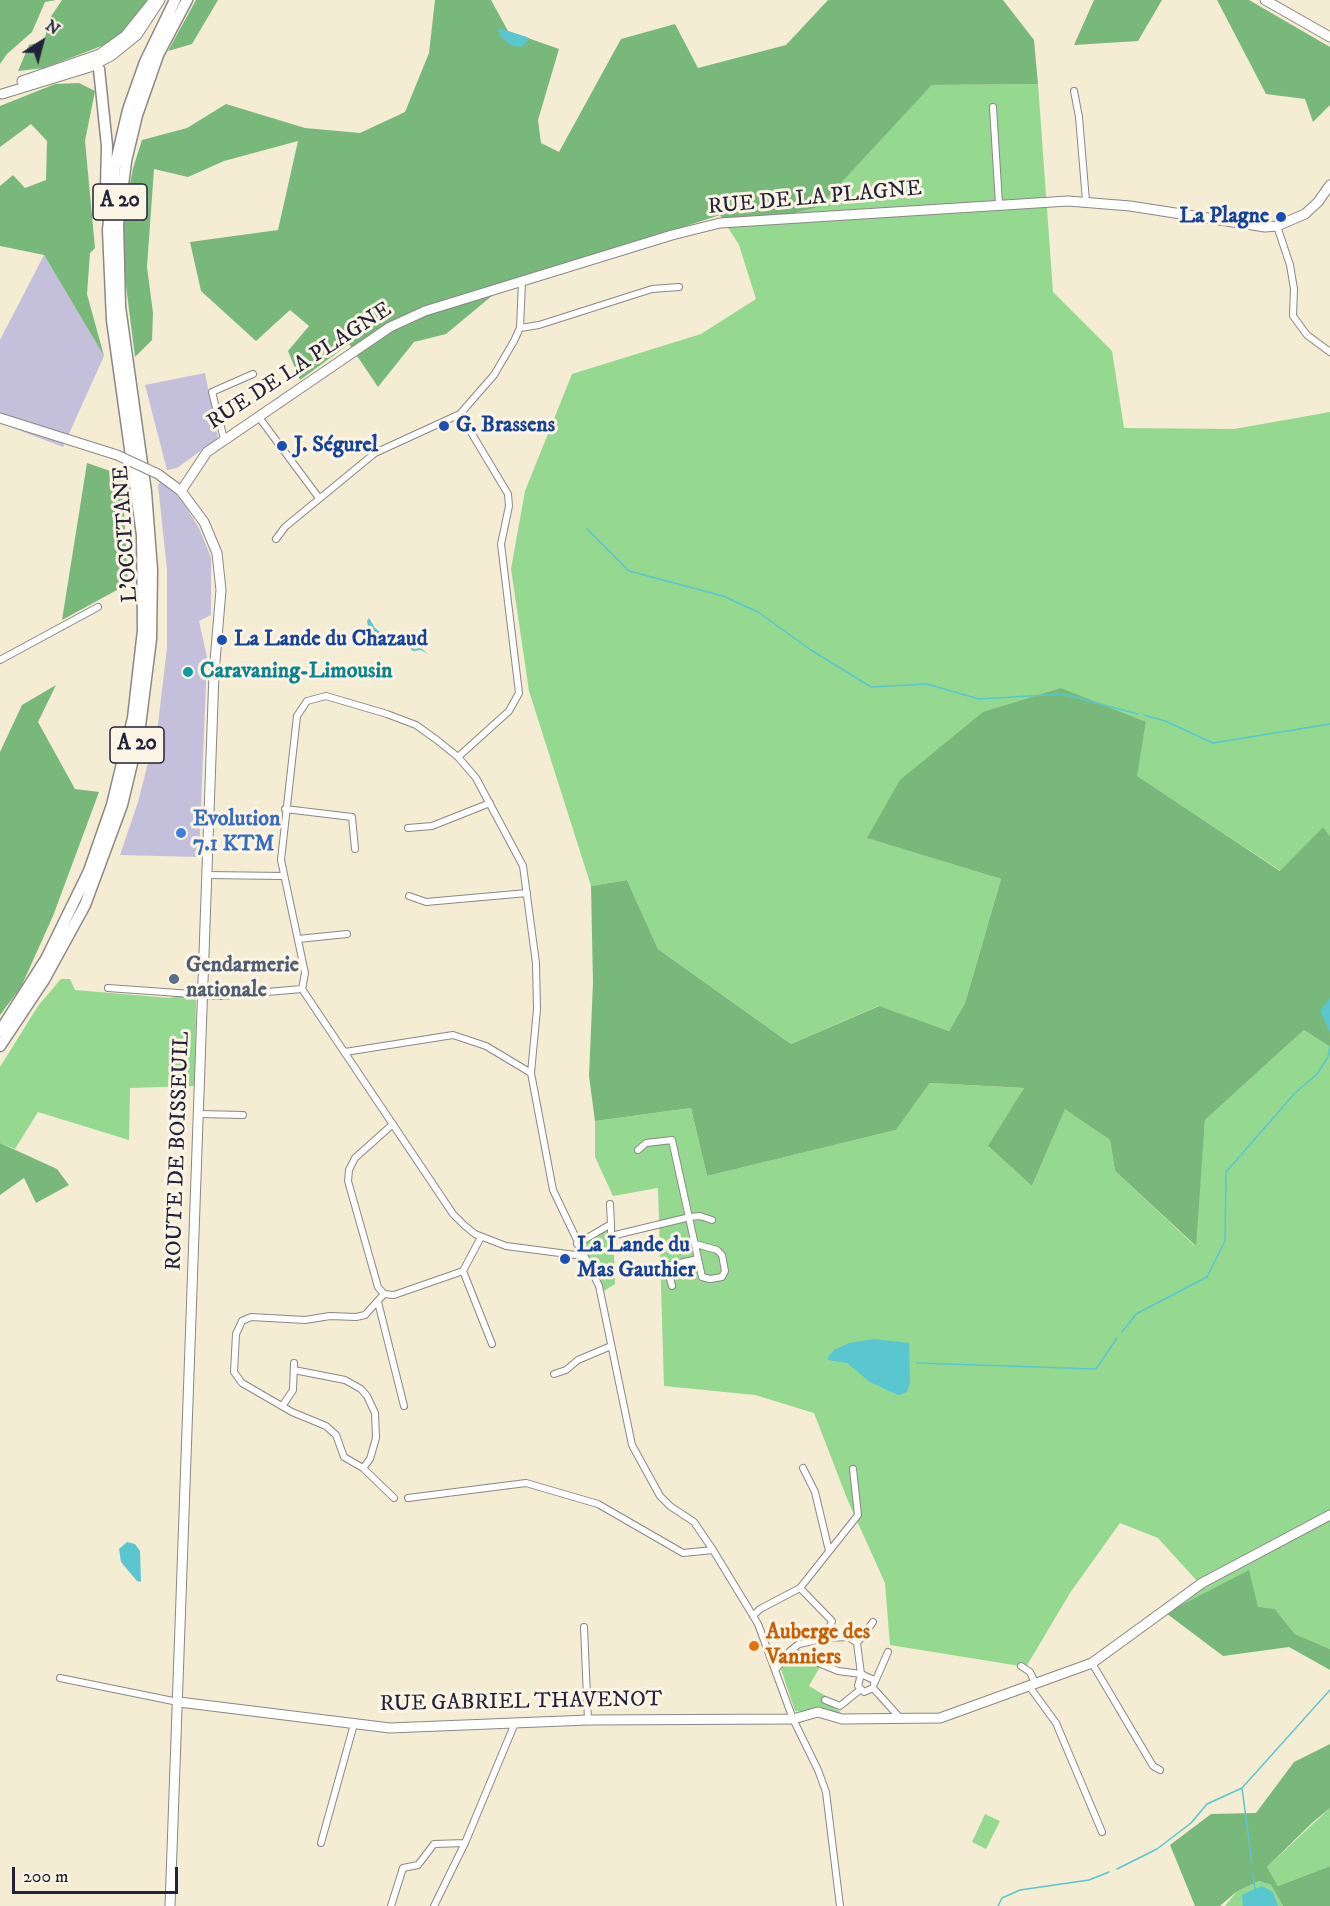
<!DOCTYPE html>
<html>
<head>
<meta charset="utf-8">
<style>
  body { margin:0 }
  #map { position:relative; width:1330px; height:1906px; overflow:hidden; background:#f4ecd3; font-family:"IM FELL DW Pica",serif }
  canvas { display:block }
  .north { position:absolute; left:12px; top:12px; width:60px; height:60px; -webkit-text-stroke:4px #fcf5e5; paint-order:stroke; rotate:36deg; font-size:16px; font-weight:700; line-height:24px; text-align:center; color:#22223b }
  .north::after { content:''; display:block; margin:auto; width:21px; height:27px; background:#22223b; clip-path:polygon(50% 0,100% 100%,50% 72%,0 100%) }
  .scale { position:absolute; left:12px; top:1867px; width:166px; height:27px; box-sizing:border-box; border:3px solid #22223b; border-top:0; padding-left:8px; font-size:18px; line-height:21px; white-space:nowrap; color:#22223b; -webkit-text-stroke:4px #fcf5e5; paint-order:stroke }
</style>
</head>
<body>
<div id="map">
<canvas width="1330" height="1906"></canvas>
<div class="north">N</div>
<div class="scale">200 m</div>
</div>
<script>
const g = document.querySelector('canvas').getContext('2d');
g.lineJoin = 'round';
function paint(path, color) { g.fillStyle = color; g.fill(path, 'evenodd'); }
const toPath = rows => new Path2D(rows.map(r => 'M' + r).join(''));
function strokePath(path, color, width, dash) { g.strokeStyle = color; g.lineWidth = width; g.lineCap = dash ? 'butt' : 'round'; g.setLineDash(dash || []); g.stroke(path); }
function label(font, color, halo, rows, align = 'center') {
  g.font = font + ' "IM FELL DW Pica",serif'; g.lineWidth = 6; g.setLineDash([]); g.textBaseline = 'middle'; g.strokeStyle = halo; g.fillStyle = color; for (const [text, x, y, turn = 0] of rows) {
    g.save(); g.translate(x, y); g.rotate((+turn || 0) * Math.PI / 180); g.textAlign = isNaN(turn) ? turn : align; if (halo) g.strokeText(text, 0, 0); g.fillText(text, 0, 0); g.restore();
  }
}
const industrial = toPath([
  [44,255,104,356,63,447,0,423,0,340],
  [205,373,218,438,177,468,167,470,145,385],
  [161,481,181,499,199,528,211,557,211,615,199,621,207,657,199,857,120,855,138,802,158,724,167,648,167,570,158,485]
]);
const green = toPath([
  [1038,84,1053,292,1112,351,1124,428,1234,429,1330,412,1330,836,1323,827,1281,871,1136,776,1146,723,868,838,1001,879,965,1003,949,1031,878,1006,791,1044,658,949,627,880,591,886,529,691,511,569,525,491,572,374,701,334,756,299,739,245,729,229,819,207,932,85],
  [61,979,70,979,75,990,170,998,180,995,196,999,195,1086,130,1088,129,1140,38,1112,15,1149,0,1143,0,1067,38,1006],
  [1304,1030,1330,1047,1330,1649,1295,1634,1275,1609,1166,1613,1197,1581,1158,1538,1120,1523,1070,1593,1026,1667,890,1645,885,1583,848,1501,814,1413,755,1395,664,1386,658,1188,613,1196,595,1157,595,1121,691,1108,707,1176,896,1130,930,1083,1024,1088,989,1147,1032,1186,1065,1108,1110,1140,1115,1171,1195,1246,1205,1120],
  [613,1226,615,1284,604,1291,584,1245,587,1240],
  [794,1655,821,1665,809,1686,826,1696,824,1702,841,1712,838,1715,795,1711,781,1669,790,1656],
  [1330,1808,1330,1866,1278,1886,1267,1867],
  [985,1814,1000,1821,986,1849,972,1842],
  [1259,1881,1271,1885,1283,1906,1225,1906,1236,1892]
]);
const forest = toPath([
  [0,0,56,0,45,2,32,32,7,54,0,64],
  [62,0,147,0,133,21,112,42,44,68,18,71,29,45,44,41,50,18],
  [196,0,218,0,192,44,168,51],
  [435,0,491,0,508,31,559,49,538,120,541,143,559,152,621,39,675,24,698,68,786,45,828,0,1003,0,1034,40,1038,84,932,85,819,207,729,229,720,215,505,285,446,334,414,342,378,387,349,344,300,380,288,351,309,326,290,310,256,341,201,291,190,242,278,230,298,141,224,161,188,177,154,169,147,267,153,313,152,340,135,357,123,262,124,215,133,168,142,140,187,128,226,104,305,128,360,133,405,112,429,53],
  [1094,0,1162,0,1138,41,1074,45],
  [1217,0,1249,0,1330,47,1330,105,1313,122,1305,99,1266,94],
  [79,83,95,91,85,141,95,248,90,253,87,294,104,356,44,255,0,246,0,186,13,175,25,188,46,180,47,141,31,124,0,147,0,106,55,84],
  [87,463,122,475,128,584,62,620],
  [56,685,38,722,75,789,99,792,53,916,21,987,0,1015,0,752,22,705],
  [1061,688,1146,722,1137,776,1280,871,1323,827,1330,836,1330,1047,1304,1030,1205,1120,1196,1246,1115,1171,1110,1140,1065,1109,1032,1186,988,1146,1024,1088,930,1083,896,1130,707,1176,691,1108,595,1121,589,1076,593,982,591,886,627,880,658,949,791,1044,879,1006,949,1031,965,1003,1001,879,867,838,900,780,983,712],
  [0,1143,57,1169,69,1185,36,1203,24,1178,0,1195],
  [1249,1570,1258,1607,1275,1609,1295,1634,1330,1649,1330,1670,1289,1647,1223,1656,1166,1613],
  [1330,1744,1330,1808,1313,1822,1267,1867,1278,1886,1330,1866,1330,1906,1283,1906,1271,1885,1259,1881,1236,1892,1220,1906,1195,1906,1170,1845,1211,1814,1256,1813,1294,1762]
]);
const water = toPath([
  [498,28,527,37,529,39,522,47,510,45,500,36],
  [369,618,375,628,386,637,405,641,414,649,421,648,428,654,421,650,413,651,404,643,387,641,368,626,367,621],
  [1330,998,1330,1033,1320,1010],
  [874,1339,909,1343,910,1383,907,1392,899,1395,891,1392,870,1382,847,1363,828,1360,828,1357,834,1350,849,1343],
  [127,1542,135,1544,140,1551,141,1582,137,1581,121,1562,119,1549],
  [1262,1886,1273,1892,1278,1906,1243,1906,1242,1895]
]);
const stream = toPath([
  [587,529,629,571,723,596,758,612,811,650,871,687,927,684,979,699,1063,694,1138,714],
  [1144,715,1165,721,1213,743,1330,724],
  [1122,1332,1136,1314,1207,1277,1225,1241,1226,1172,1295,1093,1317,1074,1328,1057,1330,1046],
  [917,1363,1096,1369,1117,1338],
  [1252,1863,1242,1788,1330,1690],
  [1117,1869,1157,1849,1191,1823,1207,1804,1242,1788],
  [1253,1873,1255,1890],
  [998,1906,1002,1898,1020,1890,1089,1880,1109,1872]
]);
const street = toPath([
  [1074,91,1079,117,1086,201],
  [993,107,999,204],
  [1277,226,1290,265,1294,289,1293,316,1307,335,1330,352],
  [520,328,539,325,652,289,679,287],
  [258,416,319,498],
  [224,439,212,392,253,374],
  [276,539,285,527,375,453,460,414,494,375,514,341,520,328,522,282],
  [0,660,98,607],
  [458,757,509,711,519,693,501,544,509,506,508,494,460,414],
  [285,809,352,817,355,849],
  [408,828,432,826,490,803],
  [207,875,283,876],
  [409,896,426,902,527,893],
  [298,939,347,934],
  [108,988,220,996,302,989],
  [345,1052,453,1035,486,1046,531,1073],
  [200,1114,243,1115],
  [393,1124,355,1158,349,1170,348,1181,378,1287,384,1294,394,1295,463,1271,481,1237],
  [638,1150,646,1143,672,1140,702,1277,710,1279,722,1277,725,1271,722,1255,717,1250,696,1244],
  [611,1224,611,1236,690,1217,700,1216,712,1220],
  [577,1244,611,1224,610,1204],
  [583,1256,506,1246,475,1234,464,1225,453,1214,302,989,305,973,281,860,297,716,307,701,326,696,387,714,416,725,437,740,458,757,476,778,523,866,536,963,537,1009,531,1073,553,1190,599,1286,632,1445,660,1496,670,1506,694,1522,713,1550,758,1624,793,1719,818,1770,826,1792,840,1906],
  [463,1271,492,1344],
  [672,1286,667,1266,698,1259],
  [384,1294,365,1315,356,1317,330,1316,305,1320,251,1317,242,1321,236,1334,234,1372,242,1383,292,1412,326,1426,336,1435,344,1457,363,1468,394,1498],
  [378,1302,404,1406],
  [294,1370,345,1380,361,1389,367,1396,375,1413,376,1438,370,1459,363,1468],
  [554,1374,566,1370,578,1360,611,1346],
  [283,1405,293,1390,294,1363],
  [803,1468,815,1492,829,1551],
  [408,1498,526,1483,598,1504,683,1553,713,1550],
  [800,1588,832,1621,826,1638],
  [753,1616,760,1609,800,1588,858,1515,853,1469],
  [584,1627,588,1720],
  [857,1643,861,1674,858,1686,864,1692,873,1688],
  [857,1643,873,1622],
  [790,1651,838,1671,861,1674,874,1680],
  [1092,1663,1153,1766,1160,1770],
  [1021,1666,1030,1672,1035,1683],
  [776,1669,790,1651,799,1644,826,1638,849,1637,857,1643],
  [60,1678,178,1702],
  [874,1684,888,1652],
  [1029,1686,1056,1723,1102,1832],
  [873,1688,901,1719],
  [825,1700,840,1706,861,1689],
  [321,1843,354,1724],
  [391,1906,403,1868,418,1865,434,1844,465,1843],
  [434,1906,465,1843,515,1723]
]);
const secondary = toPath([
  [1265,0,1330,37],
  [0,418,117,455],
  [158,474,181,491,204,522,217,553,221,590,214,673,170,1906],
  [181,491,207,452,390,327,425,311,672,235,720,223,1068,201,1130,206,1265,227,1277,226,1305,214,1318,202,1330,185],
  [179,1702,390,1728,588,1720,793,1719,818,1712,842,1719,940,1718,1092,1663,1202,1583,1330,1515]
]);
const primary = toPath([
  [22,81,100,54,125,36,154,0],
  [2,94,90,67,111,56,137,35,160,0]
]);
const highway = toPath([
  [99,69,107,146,106,188],
  [0,1031,46,959,89,871,112,805,133,718,143,630,142,535,112,320,108,230,115,166,128,110,145,62,175,0],
  [0,1046,44,980,85,905,122,805,139,734,151,639,152,570,146,492,120,307,118,224,126,161,137,115,158,55,187,0]
]);
const secondaryBridge = toPath([
  [117,455,158,474]
]);
const markers = [
  [1281,217,6,"#1a4fb4"],
  [444,426,6,"#1a4fb4"],
  [282,446,6,"#1a4fb4"],
  [222,640,6,"#1a4fb4"],
  [188,672,6,"#0f9aa8"],
  [181,833,6,"#3f7fe0"],
  [174,979,6,"#5c6f8a"],
  [565,1259,6,"#1a4fb4"],
  [754,1646,6,"#e8710a"]
];
const shields = [
  [120,202,54],
  [137,745,54]
];
const shieldNames = [
  ["A 20",120,202],
  ["A 20",137,745]
];
const streetNames = [
  ["RUE DE LA PLAGNE",815,199,-5],
  ["RUE DE LA PLAGNE",300,367,-33],
  ["L'OCCITANE",127,534,-94],
  ["ROUTE DE BOISSEUIL",179,1151,-88],
  ["RUE GABRIEL THAVENOT",521,1703,-1]
];
const transitNames = [
  ["La Plagne",1269,217,"right"],
  ["G. Brassens",456,426],
  ["J. Ségurel",294,446],
  ["La Lande du Chazaud",234,640],
  ["La Lande du",577,1246],
  ["Mas Gauthier",577,1271]
];
const cultureNames = [
  ["Caravaning-Limousin",200,672]
];
const shopNames = [
  ["Evolution",193,820],
  ["7.1 KTM",193,845]
];
const serviceNames = [
  ["Gendarmerie",186,966],
  ["nationale",186,991]
];
const foodNames = [
  ["Auberge des",766,1633],
  ["Vanniers",766,1658]
];
paint(industrial, '#c4c0db');
paint(green, '#95d991');
paint(forest, '#78b97b');
paint(water, '#59c6d0');
strokePath(stream, '#59c6d0', 1.5);
strokePath(street, '#8b8787', 8);
strokePath(secondary, '#8b8787', 11);
strokePath(primary, '#8b8787', 11);
strokePath(highway, '#8b8787', 13);
strokePath(street, '#fff', 6);
strokePath(secondary, '#fff', 9);
strokePath(primary, '#fff', 9);
strokePath(highway, '#fff', 10);
strokePath(secondaryBridge, '#8b8787', 11, []);
strokePath(secondaryBridge, '#fff', 9);
for (const [x, y, r, color] of markers) { const dot = new Path2D(); dot.arc(x, y, r, 0, 2 * Math.PI); g.fillStyle = color; g.fill(dot); strokePath(dot, '#fcf5e5', 2); }
for (const [x, y, w] of shields) { const box = new Path2D(); box.roundRect(x - w / 2, y - 18, w, 36, 4.5); g.fillStyle = '#fcf5e5'; g.fill(box); strokePath(box, '#22223b', 1.5); }
label('bold 21px', '#22223b', null, shieldNames);
label('22px', '#22223b', '#fcf5e5', streetNames);
label('bold 22px', '#164399', '#fcf5e5', transitNames, 'left');
label('bold 22px', '#0d838f', '#fcf5e5', cultureNames, 'left');
label('bold 22px', '#366cbe', '#fcf5e5', shopNames, 'left');
label('bold 22px', '#4e5e75', '#fcf5e5', serviceNames, 'left');
label('bold 22px', '#c56008', '#fcf5e5', foodNames, 'left');
</script>
</body>
</html>
